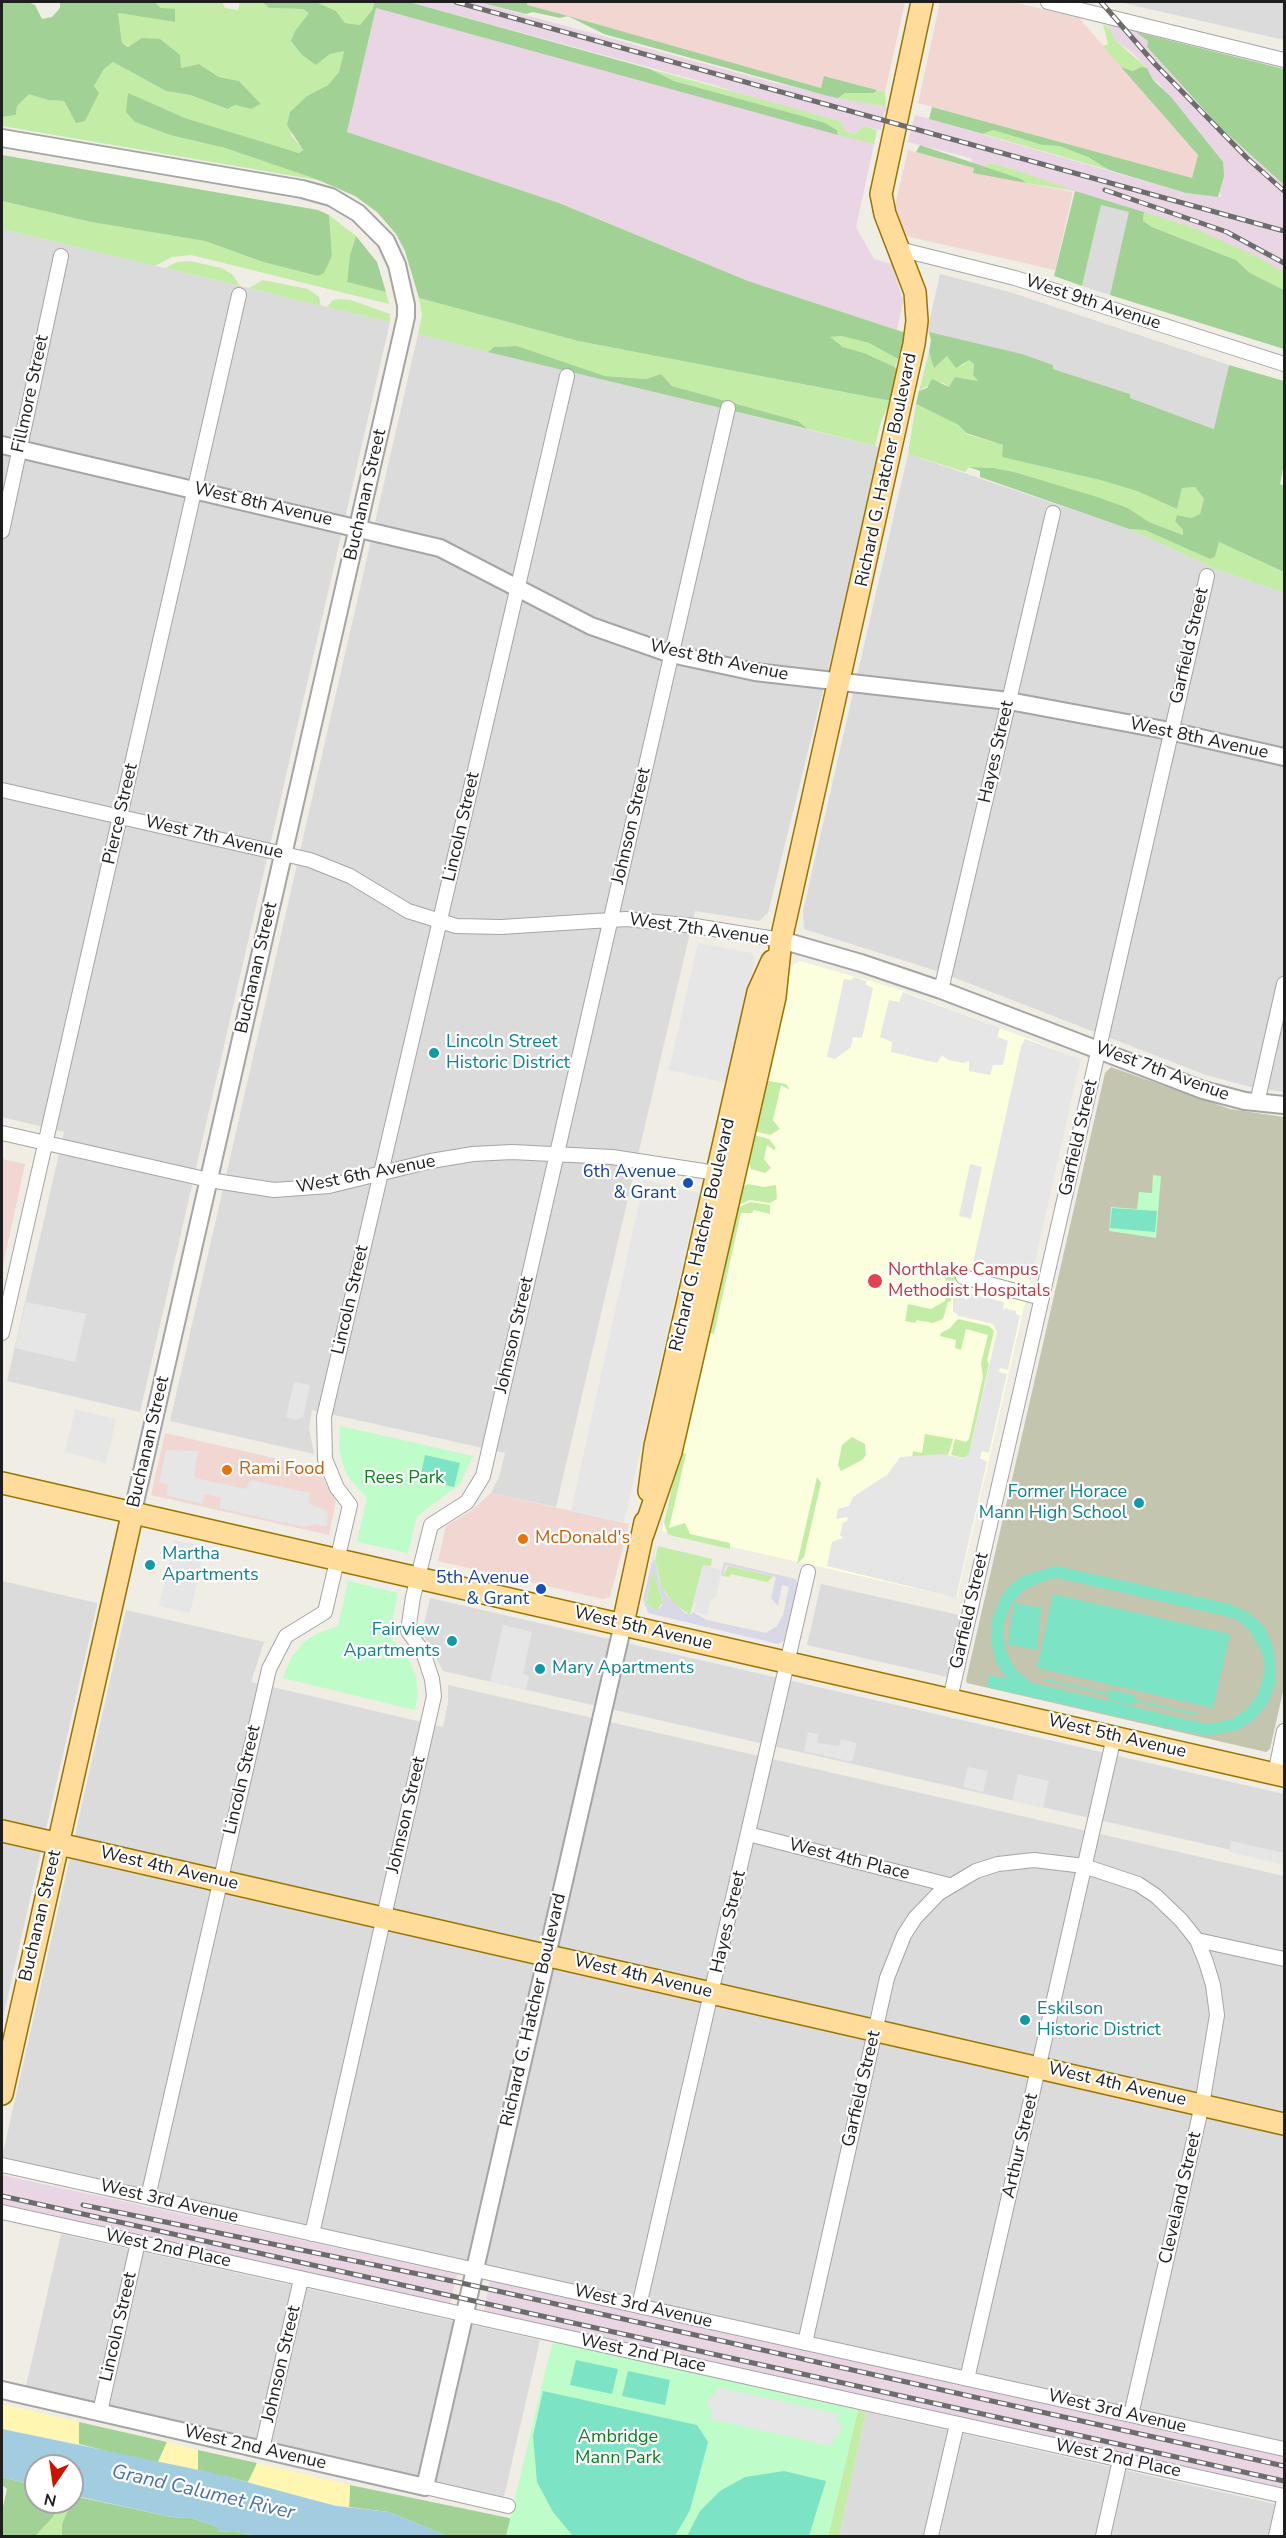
<!DOCTYPE html>
<html>
<head>
<meta charset="utf-8">
<style>
  body { margin:0 }
  #map { position:relative; width:1286px; height:2538px; overflow:hidden; background:#f0ede4; font-family:"Nunito Sans",sans-serif }
  canvas { display:block }
  .frame { position:absolute; inset:0; border:3px solid #1e1e1e; pointer-events:none }
  .north { position:absolute; left:24px; top:2454px; width:60px; height:60px; box-sizing:border-box; background:#fff; border:2px solid #a5a5a5; border-radius:50%; rotate:193deg; font-size:16px; font-weight:700; line-height:24px; text-align:center; color:#1e1e1e }
  .north::after { content:''; display:block; margin:auto; width:21px; height:27px; background:#cc1300; clip-path:polygon(50% 0,100% 100%,50% 72%,0 100%) }
</style>
</head>
<body>
<div id="map">
<canvas width="1286" height="2538"></canvas>
<div class="frame"></div>
<div class="north">N</div>
</div>
<script>
const g = document.querySelector('canvas').getContext('2d');
g.lineJoin = 'round';
function paint(path, color) { g.fillStyle = color; g.fill(path, 'evenodd'); }
const toPath = rows => new Path2D(rows.map(r => 'M' + r).join(''));
function strokePath(path, color, width, dash) { g.strokeStyle = color; g.lineWidth = width; g.lineCap = dash ? 'butt' : 'round'; g.setLineDash(dash || []); g.stroke(path); }
function label(font, color, halo, rows, align = 'center') {
  g.font = font + ' "Nunito Sans",sans-serif'; g.lineWidth = 4.5; g.setLineDash([]); g.textBaseline = 'middle'; g.strokeStyle = halo; g.fillStyle = color; for (const [text, x, y, turn = 0] of rows) {
    g.save(); g.translate(x, y); g.rotate((+turn || 0) * Math.PI / 180); g.textAlign = isNaN(turn) ? turn : align; if (halo) g.strokeText(text, 0, 0); g.fillText(text, 0, 0); g.restore();
  }
}
const residential = toPath([
  [1119,2,1284,2,1284,40],
  [1101,205,1130,212,1110,295,1082,286],
  [2,229,390,322,140,1412,7,1381,64,1132,2,1117],
  [940,274,1010,292,1229,365,1215,429,1129,398,1130,394,1052,369,1053,365,1021,354,927,332],
  [418,334,883,448,768,913,759,921,695,911,556,1507,491,1493,499,1477,505,1453,312,1410,309,1428,314,1454,170,1421],
  [908,454,1129,529,1216,569,1284,593,1284,1092,1254,1088,1206,1075,937,971,804,929,803,911],
  [2,1581,97,1603,97,1605,2,2022],
  [821,1584,959,1615,961,1618,947,1677,807,1645],
  [430,1598,1284,1794,1284,1862,443,1671,422,1632],
  [126,1610,264,1642,251,1682,443,1727,448,1703,448,1685,1284,1876,1284,2441,2,2157],
  [61,2234,540,2340,503,2501,437,2485,437,2482,418,2475,26,2386],
  [866,2412,1284,2506,1284,2536,839,2536]
]);
const commercial = toPath([
  [527,2,905,2,885,92,825,76,821,88,526,5],
  [940,2,1013,2,1079,18,1198,155,1192,178,918,103],
  [908,150,974,168,974,173,1073,192,1055,270,906,236,894,210],
  [2,1159,25,1164,2,1270],
  [165,1433,317,1468,336,1501,329,1535,151,1495],
  [491,1493,629,1524,610,1597,603,1599,438,1561,446,1526,472,1510]
]);
const industrial = toPath([
  [409,2,478,2,775,83,889,108,884,113,881,130,863,126,855,134,714,85],
  [376,8,874,144,856,227,874,259,892,264,903,301,897,330,748,281,559,203,347,132],
  [1103,21,1136,29,1148,41,1147,47,1220,127,1284,185,1284,272,1192,227,1051,184,1013,169,990,163,984,167,973,164,971,158,908,142,915,115,1186,193,1222,197,1159,83,1153,80,1147,68,1133,53,1115,40,1111,29],
  [2,2175,457,2274,450,2304,2,2204],
  [490,2281,1279,2456,1284,2458,1284,2488,484,2311]
]);
const education = toPath([
  [800,961,898,989,1081,1059,957,1598,662,1531,790,970,794,964]
]);
const construction = toPath([
  [1111,1067,1230,1109,1284,1117,1284,1687,1270,1749,1266,1752,967,1683,966,1680,1105,1073]
]);
const grass = toPath([
  [158,2,222,2,225,8,238,10,240,2,262,2,269,8,303,9,309,13,295,31,316,65,330,54,344,51,339,72,328,85,307,96,291,135,303,150,299,153,185,118,128,94,135,122,170,135,225,148,323,181,2,126,2,117,16,115,17,106,29,93,48,100,64,101,70,113,94,86,104,69,113,62,166,91,190,95,226,109,235,105,251,109,261,104,239,81,219,77,199,64,181,68,122,43,118,13,175,22,155,4],
  [316,2,374,2,373,9,360,25,345,23,336,11],
  [1103,24,1111,29,1115,40,1147,68,1141,67,1133,71,1121,67,1103,46,1108,44],
  [650,69,840,121,845,131,855,134,863,126,877,130,874,144,838,135,837,130,825,123,674,81],
  [877,90,885,92,886,107,838,98,845,93,874,93],
  [993,130,1042,145,1059,146,1088,157,1109,170,983,134],
  [990,163,1013,169,1075,191,1026,183,984,167],
  [2,201,91,222,205,241,263,262,318,276,332,256,329,215,356,236,350,255,347,282,386,292,389,304,191,255,172,257,155,266,2,229],
  [1144,212,1192,227,1258,257,1284,272,1284,290,1250,273,1236,260,1152,227,1143,221],
  [190,261,222,268,233,275,240,286,165,268,177,262],
  [263,280,308,289,319,297,321,306,249,288],
  [419,298,578,341,891,401,881,421,875,446,808,429,798,421,672,386,661,374,646,379,605,376,517,346,494,347,488,352,418,334,422,315],
  [340,299,351,300,390,314,390,322,327,307,333,300],
  [841,336,869,343,898,359,895,367,864,353,843,347,829,337],
  [929,352,934,366,947,356,962,366,969,359,974,364,973,375,979,382,964,378,954,381,949,387,942,382,931,384,919,391],
  [916,404,960,425,966,434,1003,445,1003,457,1100,480,1137,491,1177,509,1182,488,1195,487,1204,499,1200,514,1191,518,1177,515,1175,521,1183,530,1183,535,1149,522,1128,508,1014,472,994,468,969,467,965,472,908,454],
  [1129,529,1145,530,1210,559,1215,557,1219,542,1284,572,1284,593,1216,569],
  [764,1080,786,1084,790,1090,781,1085,773,1120,780,1129,770,1135,754,1131],
  [754,1135,769,1139,776,1148,774,1150,767,1145,764,1159,771,1168,765,1173,751,1169,748,1161],
  [748,1184,764,1187,776,1185,777,1199,770,1203,750,1200,739,1205,736,1202,742,1187],
  [750,1202,770,1205,770,1214,754,1210,752,1213,741,1213,714,1334,707,1332,718,1282,723,1279,735,1209],
  [930,1267,941,1269,960,1268,956,1273,951,1301,948,1302,943,1319,933,1323,917,1320,915,1323,905,1321,908,1304,931,1309,945,1301,949,1286,945,1278,930,1270],
  [958,1319,989,1326,994,1331,987,1361,989,1364,969,1454,964,1458,951,1455,952,1452,955,1439,966,1442,969,1439,983,1377,981,1363,988,1335,966,1329,961,1350,955,1348,956,1340,940,1336,941,1333,950,1328],
  [925,1434,953,1439,948,1455,912,1458,913,1451,922,1453],
  [852,1437,865,1444,866,1455,862,1460,841,1471,838,1465,842,1445],
  [680,1451,686,1454,669,1528,685,1523,690,1534,730,1543,730,1549,669,1535,667,1532,664,1523],
  [817,1477,821,1483,804,1557,797,1564],
  [658,1546,712,1559,711,1566,703,1565,690,1615,672,1602,661,1586,655,1560],
  [728,1566,772,1576,772,1578,767,1582,731,1574,729,1577,723,1576],
  [653,1569,663,1602,657,1610,649,1607,646,1602],
  [858,2410,866,2412,839,2536,828,2536],
  [72,2495,74,2496,70,2508,62,2524,62,2536,28,2536,36,2534,53,2517,60,2502,72,2502]
]);
const forest = toPath([
  [13,2,28,2,35,5,42,19,52,17,60,8,60,2,158,2,156,4,161,8,175,9,175,22,118,13,122,43,128,47,142,38,160,39,180,55,181,68,199,64,219,77,239,81,261,104,251,109,235,105,227,109,190,95,166,91,113,62,104,69,94,86,99,93,85,121,76,123,64,101,48,100,29,94,17,106,16,115,2,117,2,3],
  [262,2,316,2,336,11,345,23,360,25,373,9,374,2,409,2,650,69,674,81,802,116,825,123,837,130,838,135,376,8,347,132,559,203,748,281,906,333,904,353,900,353,898,359,869,343,841,336,830,337,843,347,864,353,895,367,898,373,891,401,578,341,419,298,405,251,396,234,377,212,355,196,316,179,225,148,170,135,135,122,126,112,128,93,185,118,299,153,303,150,287,125,290,112,307,96,328,85,339,72,344,51,330,54,316,65,302,55,291,41,295,31,309,13,303,9,269,8],
  [478,2,527,2,527,5,568,16,821,88,824,76,877,90,874,93,845,93,838,98,828,96,604,34,568,16,560,18,533,12,526,14],
  [1136,32,1284,69,1284,185,1220,127,1147,47,1148,41],
  [1121,67,1133,71,1141,67,1147,68,1153,80,1171,97,1223,162,1224,176,1218,197,1186,193,1109,170,1088,157,1059,146,1042,145,993,130,983,134,929,119,932,107,1192,178,1198,155],
  [920,145,1021,179,1026,183,973,173,974,168,916,152],
  [2,155,318,210,329,215,332,256,324,273,318,276,263,262,205,241,91,222,2,201],
  [1075,191,1144,212,1143,221,1152,227,1236,260,1250,273,1284,290,1284,349,1110,295,1129,212,1101,205,1082,286,1054,276],
  [356,236,377,262,386,292,347,282,350,255],
  [929,332,1022,354,1053,365,1053,369,1130,394,1130,398,1214,429,1229,365,1284,381,1284,464,1280,484,1284,486,1284,572,1219,542,1215,557,1210,559,1145,530,1129,529,980,477,980,471,969,467,994,468,1014,472,1094,496,1128,508,1149,522,1183,535,1183,530,1175,521,1177,515,1191,518,1200,514,1204,499,1195,487,1182,488,1177,509,1137,491,1100,480,1002,457,1003,445,966,433,959,425,916,404,919,391,927,388,932,379,949,387,955,377,978,381,973,375,974,364,969,360,956,368,947,356,934,368,929,352,931,340],
  [517,346,605,376,646,379,661,374,672,386,798,421,808,429,488,352,494,347],
  [79,2422,167,2442,158,2462,118,2454,79,2444],
  [198,2450,257,2463,255,2470,248,2482,198,2470],
  [2,2477,36,2486,36,2502,60,2502,53,2517,36,2535,2,2535,2,2511,7,2489,2,2485],
  [350,2485,509,2518,529,2525,540,2536,447,2536,389,2512,349,2507],
  [74,2496,171,2517,192,2518,213,2525,218,2528,218,2532,233,2531,255,2536,62,2536,62,2524]
]);
const sand = toPath([
  [2,2404,79,2422,79,2444,2,2429],
  [167,2442,198,2450,198,2470,158,2462],
  [257,2463,350,2485,349,2507,308,2500,248,2482]
]);
const park = toPath([
  [1153,1175,1161,1176,1156,1238,1109,1231,1111,1207,1137,1209,1139,1192,1152,1193],
  [340,1426,473,1456,460,1484,417,1516,408,1553,357,1542,367,1498,350,1479,344,1468,339,1449],
  [348,1581,398,1593,389,1636,406,1654,416,1676,418,1692,415,1710,283,1678,291,1658,304,1642,316,1634,338,1626],
  [557,2342,858,2410,828,2536,506,2536,548,2360,553,2343]
]);
const pitch = toPath([
  [1112,1208,1157,1211,1155,1232,1110,1228],
  [425,1455,460,1463,454,1487,420,1479],
  [1056,1566,1230,1604,1249,1613,1265,1628,1274,1649,1276,1681,1269,1701,1256,1718,1238,1730,1206,1736,987,1687,989,1675,1007,1679,997,1664,991,1641,991,1622,1000,1599,1010,1585,1024,1575],
  [1057,1578,1234,1618,1249,1629,1262,1652,1265,1669,1258,1695,1247,1709,1232,1719,1206,1724,1032,1683,1016,1670,1006,1652,1003,1632,1005,1618,1011,1605,1024,1590,1043,1581],
  [1053,1594,1230,1634,1213,1708,1037,1668],
  [1014,1603,1041,1608,1037,1650,1008,1644],
  [1046,1679,1107,1693,1113,1690,1134,1695,1137,1700,1199,1714,1198,1716,1137,1702,1131,1705,1110,1700,1106,1695,1046,1681],
  [576,2360,618,2369,612,2394,570,2385],
  [628,2371,670,2380,665,2405,622,2396],
  [543,2391,697,2425,708,2442,690,2510,675,2536,573,2536,553,2512,537,2482,533,2436],
  [784,2471,826,2481,809,2536,687,2536,700,2511,720,2491,745,2477]
]);
const parking = toPath([
  [698,943,752,953,755,959,727,1083,669,1070],
  [854,977,866,981,866,985,873,988,862,1038,853,1037,851,1047,835,1059,827,1057,844,979,851,980],
  [903,992,1000,1028,997,1037,1008,1041,1003,1065,993,1065,990,1075,969,1071,969,1061,963,1063,948,1060,942,1055,937,1063,891,1052,892,1042,880,1037,889,1000,899,1002],
  [1025,1039,1081,1059,1031,1279,973,1263,1021,1047],
  [970,1164,982,1167,971,1219,959,1216],
  [644,1180,699,1193,624,1522,571,1511],
  [970,1294,1004,1302,1003,1311,1005,1308,1016,1311,1016,1314,1020,1316,1008,1370,1000,1368,999,1372,1007,1374,989,1453,982,1451,980,1458,987,1462,956,1598,827,1566,832,1542,843,1538,840,1535,843,1523,848,1520,847,1517,836,1519,838,1509,849,1506,853,1497,888,1474,900,1457,942,1454,963,1458,969,1454,997,1332,993,1324,959,1316,953,1311,953,1295,965,1298,966,1301],
  [26,1302,86,1314,75,1362,15,1348],
  [294,1382,310,1385,303,1417,296,1420,286,1417],
  [75,1409,116,1419,106,1463,65,1452],
  [166,1450,198,1451,194,1475,196,1478,246,1489,250,1480,310,1493,309,1503,328,1512,327,1527,316,1524,304,1527,219,1508,221,1498,205,1494,202,1504,166,1495,168,1485,159,1482],
  [174,1540,205,1547,190,1613,159,1606],
  [703,1565,722,1570,716,1597,711,1600,707,1615,694,1612,696,1603,693,1602],
  [503,1625,532,1632,523,1674,529,1676,526,1690,490,1682],
  [808,1732,818,1734,817,1743,839,1746,841,1739,857,1743,852,1762,804,1751],
  [968,1767,988,1771,983,1792,963,1787],
  [1018,1774,1049,1781,1043,1808,1012,1801],
  [1231,1841,1284,1853,1284,1865,1229,1852],
  [717,2387,839,2414,836,2423,842,2425,839,2437,834,2436,832,2446,710,2419,712,2409,707,2407,710,2395,715,2396]
]);
const plaza = toPath([
  [656,1545,653,1562,655,1560,659,1581,666,1595,685,1613,690,1615,693,1612,707,1620,766,1633,777,1626,783,1615,789,1587,782,1585,778,1606,771,1598,776,1577,726,1565,723,1576,721,1575,724,1562,796,1579,798,1587,784,1641,778,1644,648,1613,643,1599],
  [653,1570,663,1600,662,1606,657,1610,649,1607,646,1602]
]);
const water = toPath([
  [2,2429,213,2473,336,2506,389,2512,447,2536,255,2536,233,2531,218,2532,218,2528,213,2525,192,2518,171,2517,72,2495,72,2466,36,2466,36,2486,2,2477]
]);
const minor = toPath([
  [1048,2,1284,60],
  [899,249,1015,278,1284,364],
  [2,531,61,256],
  [2,790,310,860,350,876,408,911,456,926,501,927,626,919,695,926,781,940],
  [941,990,1053,513],
  [1257,1103,1284,984],
  [2,1133,209,1180,274,1190,329,1186,431,1161,473,1154,512,1152,612,1157,723,1174],
  [963,1277,1042,1298],
  [2,1333,239,295],
  [950,1699,1207,576],
  [1275,1774,1284,1731],
  [748,1834,949,1885],
  [1197,1940,1284,1959],
  [2,2165,1284,2449],
  [148,2197,269,1669,286,1636,325,1612,350,1505,337,1488,325,1459,324,1417,567,376],
  [2,2212,1284,2496],
  [312,2234,434,1696,432,1679,423,1652,408,1631,413,1597,431,1525,467,1502,483,1476,728,408],
  [639,2306,808,1572],
  [805,2343,887,1978,904,1935,915,1918,939,1893,976,1871,998,1864,1034,1860,1084,1866,1138,1884,1156,1896,1181,1920,1197,1940,1206,1962,1213,1985,1217,2015,1202,2105,1131,2415],
  [967,2379,1114,1737],
  [100,2412,138,2242],
  [262,2449,301,2279],
  [425,2487,508,2506],
  [931,2536,957,2424],
  [1103,2536,1120,2460],
  [1276,2536,1284,2500]
]);
const tertiary = toPath([
  [2,138,302,189,331,197,358,213,386,241,397,265,406,305,406,317,133,1511],
  [2,445,440,548,591,626,671,654,755,672,1009,701,1170,731,1284,757],
  [781,940,861,963,941,990,1203,1090,1245,1101,1284,1105],
  [2,2390,425,2487,623,1624]
]);
const primary = toPath([
  [2,1483,1284,1776],
  [649,1491,655,1446,758,992,772,961],
  [643,1534,671,1452,758,1072,775,997,781,940,914,344,917,321,915,292,885,214,881,194,922,2],
  [623,1624,645,1522],
  [2,1831,1284,2124],
  [2,2094,133,1511]
]);
const rail = toPath([
  [456,2,1284,231],
  [1101,2,1155,64,1247,158,1284,191],
  [1105,190,1227,232,1284,263],
  [2,2196,1284,2481],
  [83,2205,457,2282,1284,2466]
]);
const markers = [
  [434,1053,6,"#0f9aa8"],
  [688,1183,6,"#1a4fb4"],
  [875,1281,8,"#e0444e"],
  [227,1470,6,"#e8710a"],
  [1139,1503,6,"#0f9aa8"],
  [523,1539,6,"#e8710a"],
  [150,1565,6,"#0f9aa8"],
  [541,1589,6,"#1a4fb4"],
  [452,1641,6,"#0f9aa8"],
  [540,1669,6,"#0f9aa8"],
  [1025,2020,6,"#0f9aa8"]
];
const streetNames = [
  ["West 9th Avenue",1093,303,18],
  ["Fillmore Street",31,394,-78],
  ["Richard G. Hatcher Boulevard",887,470,-78],
  ["Buchanan Street",366,495,-77],
  ["West 8th Avenue",263,505,13],
  ["Garfield Street",1190,646,-77],
  ["West 8th Avenue",719,661,12],
  ["West 8th Avenue",1199,739,12],
  ["Hayes Street",997,752,-77],
  ["Pierce Street",121,814,-77],
  ["Johnson Street",632,826,-77],
  ["Lincoln Street",462,827,-77],
  ["West 7th Avenue",214,838,13],
  ["West 7th Avenue",699,930,8],
  ["Buchanan Street",257,968,-77],
  ["West 7th Avenue",1162,1072,20],
  ["Garfield Street",1079,1138,-77],
  ["West 6th Avenue",366,1175,-11],
  ["Richard G. Hatcher Boulevard",703,1235,-77],
  ["Lincoln Street",351,1300,-77],
  ["Johnson Street",515,1335,-77],
  ["Buchanan Street",149,1442,-77],
  ["Garfield Street",970,1611,-77],
  ["West 5th Avenue",643,1629,13],
  ["West 5th Avenue",1117,1737,13],
  ["Lincoln Street",243,1780,-77],
  ["Johnson Street",407,1815,-77],
  ["West 4th Place",849,1860,14],
  ["West 4th Avenue",169,1869,13],
  ["Buchanan Street",41,1916,-77],
  ["Hayes Street",729,1922,-77],
  ["West 4th Avenue",643,1977,13],
  ["Richard G. Hatcher Boulevard",534,2010,-77],
  ["West 4th Avenue",1117,2085,13],
  ["Garfield Street",862,2089,-77],
  ["Arthur Street",1021,2146,-77],
  ["Cleveland Street",1181,2198,-77],
  ["West 3rd Avenue",169,2202,13],
  ["West 2nd Place",168,2249,12],
  ["West 3rd Avenue",643,2307,13],
  ["Lincoln Street",119,2327,-77],
  ["West 2nd Place",643,2354,12],
  ["Johnson Street",282,2364,-77],
  ["West 3rd Avenue",1117,2412,13],
  ["West 2nd Avenue",255,2448,13],
  ["West 2nd Place",1118,2459,12]
];
const cultureNames = [
  ["Lincoln Street",446,1043],
  ["Historic District",446,1064],
  ["Former Horace",1127,1493,"right"],
  ["Mann High School",1127,1514,"right"],
  ["Martha",162,1555],
  ["Apartments",162,1576],
  ["Fairview",440,1631,"right"],
  ["Apartments",440,1652,"right"],
  ["Mary Apartments",552,1669],
  ["Eskilson",1037,2010],
  ["Historic District",1037,2031]
];
const transitNames = [
  ["6th Avenue",676,1173],
  ["& Grant",676,1194],
  ["5th Avenue",529,1579],
  ["& Grant",529,1600]
];
const healthNames = [
  ["Northlake Campus",888,1271],
  ["Methodist Hospitals",888,1292]
];
const foodNames = [
  ["Rami Food",239,1470],
  ["McDonald's",535,1539]
];
const parkNames = [
  ["Rees Park",404,1479],
  ["Ambridge",618,2438],
  ["Mann Park",618,2459]
];
const waterNames = [
  ["Grand Calumet River",203,2493,13]
];
paint(residential, '#dcdbdb');
paint(commercial, '#f1d6d2');
paint(industrial, '#e9d5e4');
paint(education, '#fcffdd');
paint(construction, '#c3c5af');
paint(grass, '#c3eda7');
paint(forest, '#a2d196');
paint(sand, '#fff6b2');
paint(park, '#befcc9');
paint(pitch, '#7de3c5');
paint(parking, '#e6e6e6');
paint(plaza, '#d9d8e6');
paint(water, '#a2cce0');
strokePath(minor, '#a5a5a5', 16);
strokePath(tertiary, '#a5a5a5', 20);
strokePath(primary, '#987400', 24);
strokePath(minor, '#fff', 14);
strokePath(tertiary, '#fff', 16);
strokePath(primary, '#ffdc99', 21);
strokePath(rail, '#6c6c6c', 5);
strokePath(rail, '#fff', 3, [9]);
for (const [x, y, r, color] of markers) { const dot = new Path2D(); dot.arc(x, y, r, 0, 2 * Math.PI); g.fillStyle = color; g.fill(dot); strokePath(dot, '#fff', 2); }
label('18px', '#1e1e1e', '#fff', streetNames);
label('18px', '#0d838f', '#fff', cultureNames, 'left');
label('18px', '#164399', '#fff', transitNames, 'right');
label('18px', '#be3a42', '#fff', healthNames, 'left');
label('18px', '#c56008', '#fff', foodNames, 'left');
label('18px', '#06831c', '#fff', parkNames);
label('italic 20px', '#4572b3', '#fff', waterNames);
</script>
</body>
</html>
